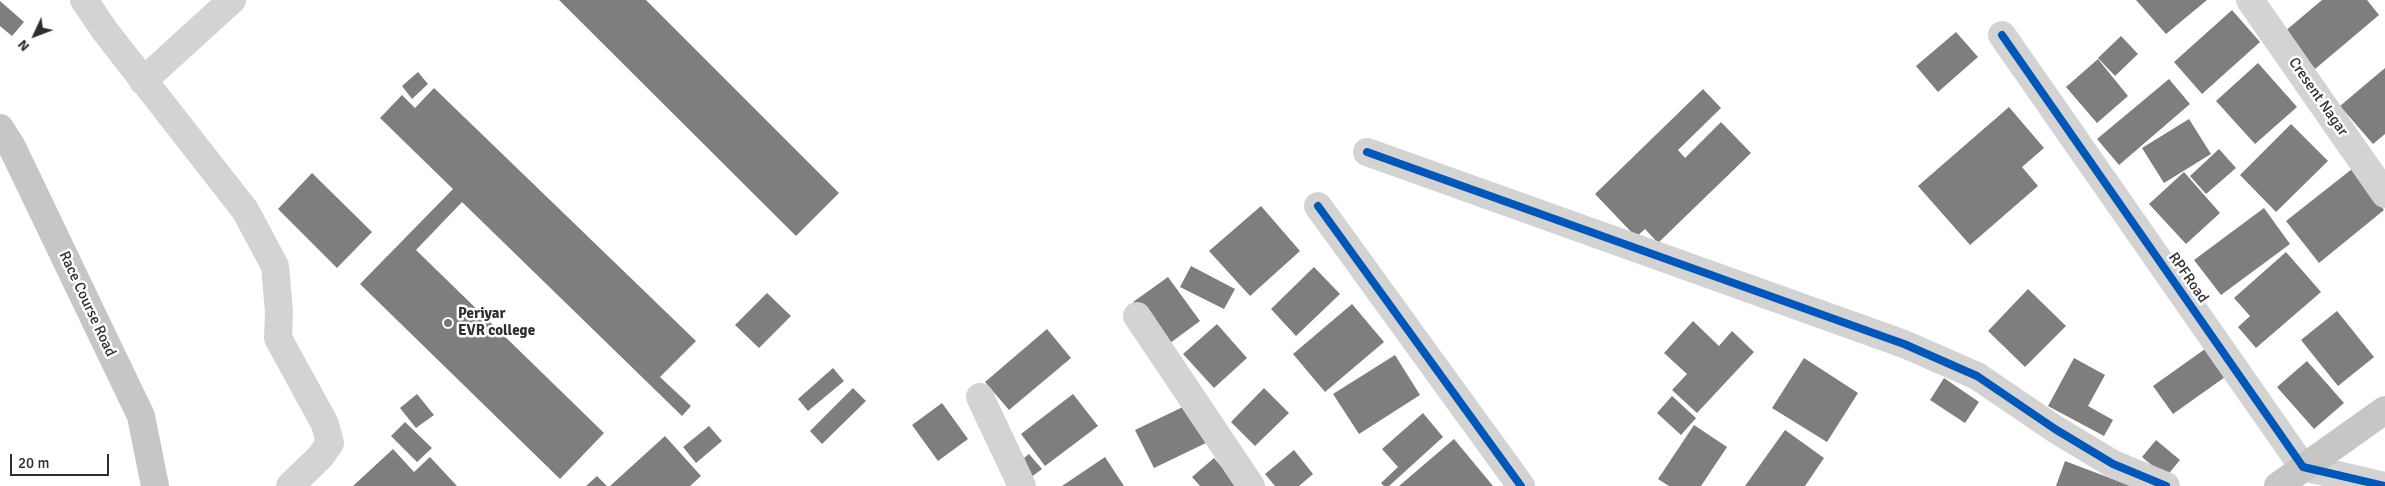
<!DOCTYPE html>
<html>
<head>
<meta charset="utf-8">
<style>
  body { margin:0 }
  #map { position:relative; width:2385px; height:486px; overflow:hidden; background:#fff; font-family:Signika,sans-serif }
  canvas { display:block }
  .north { position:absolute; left:10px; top:10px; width:50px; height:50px; -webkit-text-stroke:4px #fff; paint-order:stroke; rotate:227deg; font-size:14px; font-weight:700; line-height:20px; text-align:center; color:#2e2e2e }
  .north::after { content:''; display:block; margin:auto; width:18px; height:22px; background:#2e2e2e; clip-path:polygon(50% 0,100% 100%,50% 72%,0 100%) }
  .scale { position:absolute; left:10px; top:454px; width:99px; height:22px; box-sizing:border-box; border:2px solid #2e2e2e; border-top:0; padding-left:6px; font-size:15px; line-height:18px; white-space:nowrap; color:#2e2e2e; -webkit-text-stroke:4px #fff; paint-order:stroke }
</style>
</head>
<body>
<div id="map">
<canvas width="2385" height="486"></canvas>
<div class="north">N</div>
<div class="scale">20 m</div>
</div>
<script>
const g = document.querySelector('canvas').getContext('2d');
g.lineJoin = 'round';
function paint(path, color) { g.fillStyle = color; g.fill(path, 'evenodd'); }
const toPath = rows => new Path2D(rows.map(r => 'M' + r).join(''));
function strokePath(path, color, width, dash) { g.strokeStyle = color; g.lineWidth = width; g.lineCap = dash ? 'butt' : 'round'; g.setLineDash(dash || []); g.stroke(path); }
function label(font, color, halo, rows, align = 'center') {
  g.font = font + ' Signika,sans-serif'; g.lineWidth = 5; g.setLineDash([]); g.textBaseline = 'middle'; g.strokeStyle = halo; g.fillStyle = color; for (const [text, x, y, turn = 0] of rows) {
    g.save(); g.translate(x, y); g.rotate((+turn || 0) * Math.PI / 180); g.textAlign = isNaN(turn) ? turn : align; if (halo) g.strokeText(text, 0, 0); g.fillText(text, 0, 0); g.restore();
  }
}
const building = toPath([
  [559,0,646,0,839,193,796,236],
  [2136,0,2207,0,2166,34],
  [2322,0,2367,0,2379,15,2315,69,2284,32],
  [0,1,24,22,12,36,0,26],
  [2232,10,2260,42,2202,94,2174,62],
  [1956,32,1978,57,1938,92,1916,66],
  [2121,36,2138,54,2115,76,2098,58],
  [2098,59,2128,96,2097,123,2066,87],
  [2258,63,2297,107,2255,144,2216,101],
  [2385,68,2385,134,2373,144,2340,106],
  [418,72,428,84,412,99,402,86],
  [2169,79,2190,104,2119,165,2097,139],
  [434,88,696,341,660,377,691,406,682,416,462,202,416,250,604,433,560,479,360,284,453,189,380,118,402,95,415,108],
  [1703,89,1721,108,1678,150,1685,158,1721,122,1751,153,1658,243,1645,229,1636,237,1595,194],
  [2009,107,2044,148,2022,167,2038,186,1970,245,1918,186],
  [2189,119,2211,154,2164,183,2142,148],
  [2291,124,2328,161,2276,212,2240,175],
  [2219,149,2236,168,2206,194,2190,176],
  [2352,169,2384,210,2319,263,2286,221],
  [2184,172,2220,213,2186,244,2149,204],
  [312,173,372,232,337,268,278,209],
  [1261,206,1300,251,1250,296,1209,251],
  [2264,208,2290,244,2221,295,2194,260],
  [2286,252,2321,292,2256,348,2238,327,2250,316,2234,298],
  [1191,266,1235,289,1224,309,1180,287],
  [1314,267,1340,294,1296,336,1271,309],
  [1168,277,1200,321,1166,346,1133,302],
  [2028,289,2066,326,2025,367,1988,331],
  [767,293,791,316,759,348,735,325],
  [1352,304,1384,342,1325,392,1293,354],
  [2337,311,2374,357,2338,386,2301,340],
  [1693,321,1719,346,1732,331,1754,352,1697,413,1672,390,1687,374,1664,353],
  [1217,324,1247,358,1214,388,1183,354],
  [1047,329,1071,358,1009,410,985,382],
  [2205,349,2225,377,2173,414,2153,386],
  [1395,355,1420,395,1359,434,1333,394],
  [1804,358,1858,393,1827,442,1772,408],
  [2074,358,2105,375,2088,406,2113,420,2104,436,2048,406],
  [2307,361,2344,403,2314,429,2277,387],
  [833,368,844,381,808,411,798,399],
  [1944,378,1979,402,1965,423,1930,400],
  [853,388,866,401,822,444,810,431],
  [1264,388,1289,413,1255,446,1231,422],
  [417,394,434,415,416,428,400,408],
  [1073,394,1098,426,1045,466,1021,434],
  [1672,396,1696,418,1681,435,1657,413],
  [942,403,968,439,938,461,912,425],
  [1189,404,1208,442,1154,468,1135,430],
  [1423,413,1443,437,1389,486,1384,486,1381,483,1398,467,1382,449],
  [405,422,432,448,417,462,391,436],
  [1694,425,1727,447,1701,486,1669,486,1658,479],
  [709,426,722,441,696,463,683,447],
  [1785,430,1824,458,1805,486,1745,486],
  [665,436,701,476,690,486,610,486],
  [1454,439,1493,486,1399,486],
  [2156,440,2180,460,2166,477,2142,457],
  [393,449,414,472,430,457,457,486,353,486],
  [1294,450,1313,474,1299,486,1275,486,1265,474],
  [1029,454,1042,469,1026,481,1014,466],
  [1105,457,1124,486,1062,486],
  [1214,458,1238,486,1200,486,1192,477],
  [2065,461,2131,486,2056,486],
  [597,476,607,486,586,486]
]);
const minor = toPath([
  [84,0,105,31,245,210,275,266,279,312,278,338,325,424,330,443,320,457,290,486],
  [2250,0,2385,194],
  [2002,35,2303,467,2385,486],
  [143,81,232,0],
  [1367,152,1904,344,1977,376,2055,429,2113,464,2166,486],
  [1318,206,1521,486],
  [1137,316,1251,486],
  [980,397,1022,486]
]);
const major = toPath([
  [0,128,11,145,141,416,155,486],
  [2278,486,2385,410]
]);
const cycleway = toPath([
  [2002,35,2303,467,2385,486],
  [1367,152,1904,344,1977,376,2055,429,2113,464,2166,486],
  [1318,206,1521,486]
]);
const markers = [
  [448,323,5,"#777"]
];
const streetNames = [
  ["Cresent Nagar",2318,97,55],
  ["RPFRoad",2188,278,55],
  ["Race Course Road",87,304,65]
];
const poiNames = [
  ["Periyar",458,314],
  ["EVR college",458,331]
];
paint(building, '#7e7e7e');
strokePath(minor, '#d3d3d3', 28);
strokePath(major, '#c6c6c6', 28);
strokePath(cycleway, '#0057b8', 8);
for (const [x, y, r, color] of markers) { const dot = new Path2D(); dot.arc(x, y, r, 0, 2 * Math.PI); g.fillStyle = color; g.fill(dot); strokePath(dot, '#fff', 2); }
label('15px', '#2e2e2e', '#fff', streetNames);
label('bold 15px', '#2e2e2e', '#fff', poiNames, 'left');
</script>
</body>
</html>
